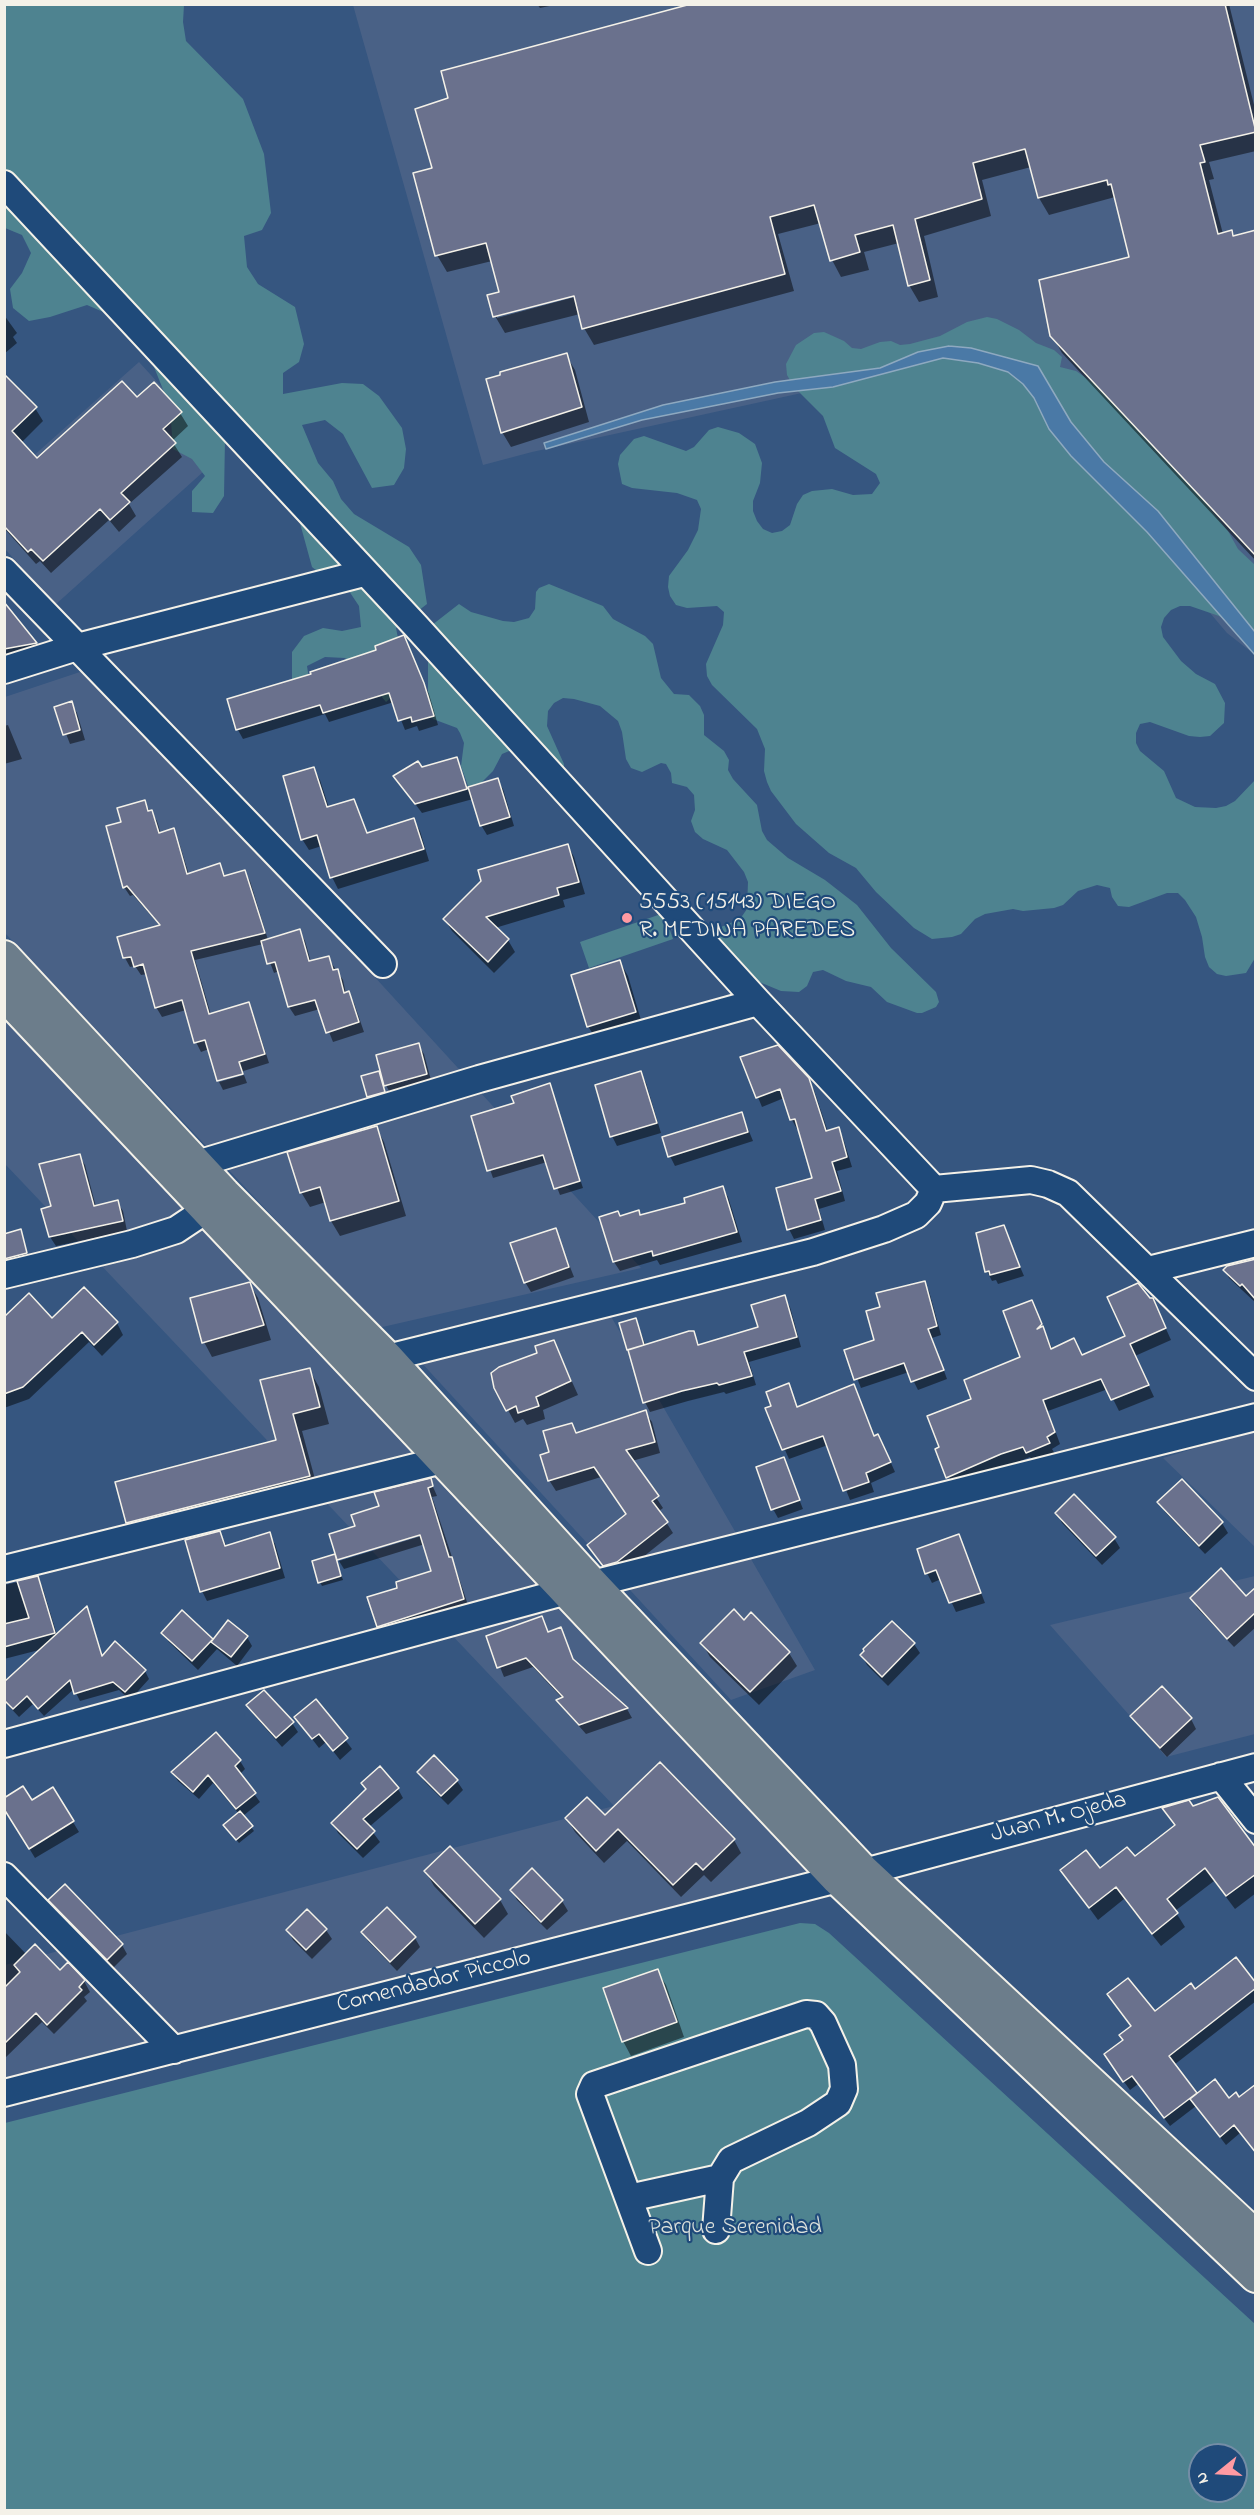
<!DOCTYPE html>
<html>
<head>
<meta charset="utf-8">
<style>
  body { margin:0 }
  #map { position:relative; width:1260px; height:2515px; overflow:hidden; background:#365680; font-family:"Indie Flower",sans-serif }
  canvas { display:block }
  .frame { position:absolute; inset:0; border:6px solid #f4f1e8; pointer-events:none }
  .north { position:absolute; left:1188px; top:2443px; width:60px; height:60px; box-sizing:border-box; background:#1f4a7a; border:2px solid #748da6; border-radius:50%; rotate:252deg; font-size:16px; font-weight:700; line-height:24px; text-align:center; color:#f4f1e8 }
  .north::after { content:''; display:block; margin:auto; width:21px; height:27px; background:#ff9aa2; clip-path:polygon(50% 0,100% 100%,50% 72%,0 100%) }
</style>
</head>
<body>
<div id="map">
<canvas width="1260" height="2515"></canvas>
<div class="frame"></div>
<div class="north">N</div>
</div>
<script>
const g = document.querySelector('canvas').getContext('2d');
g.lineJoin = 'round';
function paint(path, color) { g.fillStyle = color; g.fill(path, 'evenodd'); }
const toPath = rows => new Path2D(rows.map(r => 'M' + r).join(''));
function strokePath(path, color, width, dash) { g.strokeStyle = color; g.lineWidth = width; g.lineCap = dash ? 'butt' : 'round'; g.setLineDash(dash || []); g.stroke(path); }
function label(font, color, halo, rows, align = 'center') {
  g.font = font + ' "Indie Flower",sans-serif'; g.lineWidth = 4.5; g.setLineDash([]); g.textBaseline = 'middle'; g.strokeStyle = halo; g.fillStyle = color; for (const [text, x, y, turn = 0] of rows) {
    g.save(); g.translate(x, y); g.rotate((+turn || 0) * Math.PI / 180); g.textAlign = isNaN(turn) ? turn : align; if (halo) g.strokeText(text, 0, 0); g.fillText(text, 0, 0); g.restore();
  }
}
const built = toPath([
  [353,5,1255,5,1255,655,1227,633,1014,382,907,370,532,452,483,465],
  [139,362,223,454,55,605,5,549,4,482],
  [92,668,641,1268,378,1328,5,933,5,697],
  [5,1016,817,1882,5,2090,5,1965,614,1806,5,1164],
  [609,1313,815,1670,731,1700,419,1360],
  [1255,1430,1255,1547,1163,1458],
  [1255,1576,1255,1734,1166,1757,1050,1625]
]);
const green = toPath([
  [4,5,184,5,183,22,186,41,243,99,264,154,271,213,262,230,244,236,247,267,258,284,295,307,304,344,299,362,283,373,283,394,342,383,363,384,379,396,402,428,406,449,404,468,394,485,372,488,343,434,325,420,302,425,318,463,333,481,341,499,354,514,409,547,421,565,427,604,396,628,404,669,401,688,386,702,360,671,345,658,325,657,307,666,310,686,292,693,292,652,304,636,323,628,342,631,361,627,359,606,347,588,329,581,312,567,295,505,225,439,224,496,213,513,192,512,192,491,205,476,192,459,173,449,170,407,152,362,124,327,108,314,87,305,50,317,29,321,13,308,10,289,22,273,31,253,22,235,5,228],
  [987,317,997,319,1019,330,1036,343,1054,350,1062,357,1060,367,1076,371,1101,388,1189,483,1228,531,1238,549,1255,565,1255,640,1219,616,1190,606,1180,606,1171,610,1164,618,1161,627,1163,637,1181,661,1196,674,1215,684,1225,703,1224,723,1210,736,1200,737,1189,736,1150,722,1140,724,1136,733,1136,743,1140,751,1164,771,1176,798,1195,807,1216,808,1226,806,1235,801,1255,780,1255,958,1246,973,1226,976,1217,974,1209,967,1205,957,1202,937,1196,917,1185,900,1178,893,1167,893,1129,907,1118,906,1112,897,1110,888,1097,885,1078,891,1063,905,1054,908,1023,911,1013,909,985,914,975,919,961,934,952,937,932,939,914,928,876,892,856,868,829,853,796,824,771,791,767,782,764,771,765,749,757,729,712,685,707,676,706,664,723,625,724,612,717,606,687,608,676,605,670,596,668,587,669,576,688,550,698,530,701,509,697,500,677,493,632,488,622,484,618,464,620,455,634,439,644,436,686,451,694,447,709,430,718,427,739,433,755,444,762,463,760,483,753,501,753,511,757,521,763,529,772,533,782,531,790,525,797,504,803,495,812,491,832,489,853,495,872,494,880,483,876,474,835,448,823,416,794,387,787,375,786,364,796,345,814,333,824,332,844,341,852,348,861,349,880,342,891,341,900,345,910,344,940,336,967,322],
  [549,584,603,606,613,619,645,636,653,644,661,678,674,694,689,695,700,706,704,715,704,735,724,751,729,760,728,770,733,779,757,805,762,831,767,840,788,858,825,880,857,905,891,948,936,992,939,1002,936,1007,922,1013,917,1013,887,1002,871,987,846,981,823,970,813,972,807,986,799,992,781,991,752,979,716,942,721,927,740,919,747,909,748,882,744,872,727,850,703,839,695,832,691,821,695,810,694,795,687,787,672,783,671,773,666,764,661,763,642,772,631,768,626,759,622,732,618,721,600,706,574,699,563,698,554,703,548,711,547,726,564,764,564,774,547,783,541,783,527,768,514,749,502,754,493,771,478,786,473,788,468,786,461,766,464,743,460,733,457,728,433,719,428,709,428,649,432,625,459,604,471,612,503,621,514,622,529,618,535,609,536,592,539,588],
  [664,913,673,939,589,968,580,942],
  [800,1923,815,1924,829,1933,1255,2324,1255,2510,5,2510,5,2123],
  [1200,2455,1236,2455,1236,2491,1200,2491]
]);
const water = toPath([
  [949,346,971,348,1038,366,1071,422,1104,462,1158,511,1255,632,1255,655,1147,532,1071,456,1049,429,1034,398,1023,384,1008,372,978,363,943,358,833,387,778,393,642,420,546,449,544,443,663,405,775,382,880,368,918,352,949,346]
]);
const shadow = toPath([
  [537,4,559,4,540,8],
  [697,4,1229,4,1256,113,1256,151,1209,162,1214,179,1209,180,1223,234,1231,232,1234,237,1256,231,1256,561,1062,353,1052,335,1131,258,1115,197,1049,215,1039,198,1031,167,982,180,991,216,924,236,938,297,919,302,909,285,899,243,864,252,869,270,841,277,832,260,821,223,778,234,794,291,594,345,584,328,580,314,505,333,495,316,500,293,492,261,447,272,437,255,434,169],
  [581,292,582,295,497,318,497,314],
  [4,315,17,333,13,337,17,343,4,354],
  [566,355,575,370,589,422,511,447,502,432],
  [4,376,35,408,43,421,21,443,37,460,137,399,180,413,188,426,172,441,182,457,129,504,136,516,119,532,109,520,51,573,40,561,36,564,4,528],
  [4,604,36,643,41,652,4,661],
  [404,637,429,694,438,725,419,731,417,726,405,730,394,702,329,722,325,714,243,739,238,730,229,700,313,675,378,651],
  [71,703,77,713,85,740,70,744,56,708],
  [8,725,22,759,4,764,4,726],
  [456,758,468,789,497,780,503,789,514,826,487,835,481,825,473,799,422,813,395,777],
  [314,769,320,780,329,808,354,801,368,834,414,820,420,831,429,861,338,889,332,877,322,846,309,850,302,839],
  [144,802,157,821,161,834,173,830,178,839,189,875,219,865,226,877,245,872,250,881,268,940,300,931,305,941,311,962,328,958,343,980,346,994,348,993,354,1003,364,1032,333,1042,320,1009,295,1016,289,1007,279,971,274,973,263,944,195,960,211,1015,248,1004,253,1013,269,1063,218,1079,209,1049,201,1052,196,1042,186,1010,162,1017,156,1007,147,974,141,975,135,966,130,967,125,958,119,938,161,927,133,895,130,896,124,887,123,823],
  [568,846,574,857,585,894,563,900,565,907,495,928,508,940,515,952,494,973,452,931,445,920],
  [620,962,628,976,643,1027,597,1041,588,1026],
  [418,1045,424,1054,432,1084,391,1095,385,1083],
  [742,1058,808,1079,814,1090,828,1132,838,1129,843,1138,852,1167,837,1171,845,1201,819,1209,825,1230,794,1239,789,1229,814,1179,799,1129,797,1129,792,1120,784,1098,762,1107],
  [378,1073,386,1096,371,1101,368,1097],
  [641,1073,646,1083,661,1133,617,1146,612,1136],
  [244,1075,247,1083,223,1090,219,1082],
  [549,1085,583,1188,560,1195,547,1162,493,1178,472,1117,516,1104],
  [742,1114,753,1141,675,1166,670,1156],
  [376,1127,384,1142,406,1216,340,1236,331,1221,326,1202,310,1207,301,1192],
  [79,1156,85,1165,96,1207,117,1202,123,1211,127,1231,56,1246,50,1237,52,1207],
  [722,1187,728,1197,742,1242,660,1265,657,1260,620,1271,614,1262,601,1218,641,1217,687,1204],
  [1003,1227,1024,1276,998,1284,996,1280,992,1281,987,1271],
  [555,1229,574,1277,531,1292,525,1282],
  [23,1235,28,1257,9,1262,7,1258],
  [1256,1260,1256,1303,1229,1278,1225,1270],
  [249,1283,258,1298,271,1340,212,1357,204,1342],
  [924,1283,929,1291,941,1335,932,1338,947,1379,918,1390,909,1372,861,1388,846,1351,876,1341,881,1308],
  [784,1297,790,1307,801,1347,749,1362,756,1385,726,1394,724,1392,688,1401,650,1412,645,1402,621,1324,636,1320,646,1346,693,1333,700,1346,760,1328],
  [1032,1301,1053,1350,1082,1357,1127,1337,1158,1311,1171,1340,1135,1356,1154,1397,1119,1411,1108,1389,1048,1411,1060,1444,1052,1449,1055,1454,1034,1463,1030,1457,954,1488,937,1450,941,1448,973,1400,1021,1358],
  [4,1319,117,1323,123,1335,102,1356,89,1342,29,1399,4,1408],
  [554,1342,578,1395,543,1410,545,1419,527,1425,523,1419,515,1423,496,1388],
  [309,1369,319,1387,329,1424,302,1431,319,1494,138,1540,128,1523,117,1483,278,1441],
  [788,1385,798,1408,853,1386,875,1437,883,1445,895,1472,871,1483,874,1492,850,1500,828,1445,789,1459,767,1409,773,1407],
  [645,1412,652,1422,660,1453,632,1461,663,1508,659,1511,673,1533,623,1573,610,1576,589,1546,628,1515,601,1477,556,1491,549,1480,551,1453,576,1434],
  [783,1459,803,1509,778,1518,773,1509],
  [430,1480,437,1496,432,1497,469,1608,383,1636,378,1627,399,1589,433,1572,425,1544,344,1569,339,1561,428,1534,357,1527,380,1507],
  [1182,1481,1222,1523,1228,1533,1205,1554,1165,1512,1159,1502],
  [1057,1513,1114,1538,1120,1548,1102,1565,1062,1523],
  [220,1532,227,1547,269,1534,275,1544,285,1578,207,1601,202,1591],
  [959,1536,985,1603,956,1612,941,1579,932,1583,927,1573],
  [336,1560,343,1580,322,1586,320,1582],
  [37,1578,43,1589,57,1635,87,1608,103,1657,145,1671,149,1679,130,1700,119,1690,80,1701,74,1689,44,1716,33,1704,19,1717,4,1701,4,1684,43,1649,4,1659,4,1585],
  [1256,1589,1256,1627,1234,1647,1197,1608,1192,1598,1246,1598],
  [541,1618,549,1633,560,1629,575,1663,627,1709,632,1718,586,1734,564,1709,559,1700,563,1699,533,1667,504,1677,488,1637],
  [744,1622,789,1653,797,1666,759,1705,710,1657,702,1643],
  [163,1633,211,1640,213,1642,247,1637,252,1646,237,1666,217,1649,198,1670,169,1642],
  [914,1644,920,1653,888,1686,867,1665,862,1656],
  [1162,1688,1191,1719,1196,1729,1167,1757,1138,1725,1133,1716],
  [316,1701,352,1749,340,1760,326,1742,319,1748,296,1718],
  [248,1706,292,1723,298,1732,282,1747,254,1715],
  [216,1734,240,1761,245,1769,240,1774,260,1802,243,1816,254,1831,239,1843,228,1830,239,1814,213,1783,199,1799,178,1781,173,1773],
  [419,1772,457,1781,463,1790,448,1805,425,1782],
  [363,1783,398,1789,403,1798,369,1827,380,1842,363,1858,338,1833,333,1823,367,1791],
  [53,1789,79,1832,35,1858,4,1807,31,1802],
  [1164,1809,1256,1850,1256,1893,1235,1909,1214,1881,1175,1911,1185,1927,1161,1946,1124,1899,1098,1920,1062,1871,1100,1870,1135,1858,1176,1827],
  [605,1817,734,1840,741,1853,711,1882,704,1875,681,1897,627,1841,604,1863,575,1832,567,1819],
  [426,1872,500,1900,508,1914,484,1938,434,1886],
  [512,1890,562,1901,568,1911,547,1930,517,1900],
  [50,1900,122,1945,127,1954,113,1968,56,1910],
  [288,1930,326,1930,332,1939,312,1959,293,1940],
  [4,1931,27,1955,60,1972,68,1965,84,1981,90,1992,84,1997,87,2001,54,2034,42,2022,4,2059],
  [363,1932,415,1938,420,1947,397,1971,368,1941],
  [657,1971,666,1985,684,2037,631,2056,623,2041],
  [1256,1985,1256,2001,1174,2065,1197,2095,1256,2102,1256,2153,1240,2133,1226,2145,1196,2106,1170,2126,1138,2084,1130,2090,1111,2064,1132,2027,1109,1994,1154,2013,1195,1991]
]);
const building = toPath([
  [691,4,1225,4,1256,132,1200,145,1205,162,1200,163,1218,234,1232,230,1233,236,1256,230,1256,556,1050,336,1039,280,1129,257,1111,184,1108,185,1107,180,1038,198,1025,149,973,163,982,199,915,219,930,280,908,286,893,225,855,235,860,252,830,261,814,205,770,217,785,274,582,329,574,296,493,317,487,295,499,292,486,243,435,256,413,173,432,168,415,109,448,98,441,71,691,4],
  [567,353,582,407,501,433,486,379,500,375,500,372,567,353],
  [4,374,37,407,12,431,37,458,122,381,137,397,154,382,182,412,163,429,176,443,121,493,130,502,110,520,100,509,43,561,31,549,28,552,4,526,4,374],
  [4,602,37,643,4,649,4,602],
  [404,635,424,683,434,716,412,722,411,717,398,721,389,693,323,713,320,705,236,730,227,699,311,674,310,672,376,650,375,646,404,635],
  [72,701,80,730,63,735,54,707,72,701],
  [457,757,467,789,415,804,393,776,418,761,422,767,457,757],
  [314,767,327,807,354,799,367,833,414,818,424,849,330,878,317,835,301,840,283,776,314,767],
  [498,778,510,817,480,826,468,787,498,778],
  [145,800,148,811,152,810,159,833,174,828,187,874,220,863,224,876,245,870,265,933,191,951,209,1014,249,1002,265,1054,239,1062,243,1074,217,1081,205,1040,194,1043,182,1000,155,1008,143,964,134,967,131,957,123,958,117,937,160,925,127,886,123,888,106,826,121,822,117,808,145,800],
  [568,844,579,882,557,888,559,895,486,917,509,939,488,962,443,919,481,881,478,870,568,844],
  [300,929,309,961,329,956,333,970,338,969,344,993,349,991,359,1022,326,1033,315,1000,288,1007,275,962,267,964,261,941,300,929],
  [620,960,636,1012,587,1027,571,975,620,960],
  [419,1043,427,1074,384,1086,376,1055,419,1043],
  [778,1045,809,1078,826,1131,839,1127,847,1157,832,1162,841,1191,815,1199,821,1220,787,1230,776,1188,812,1178,795,1119,790,1120,780,1089,756,1098,740,1057,778,1045],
  [379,1071,385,1092,367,1097,361,1076,379,1071],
  [641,1071,657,1123,610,1137,595,1085,641,1071],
  [550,1083,580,1181,554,1189,543,1155,487,1171,471,1116,514,1103,511,1096,550,1083],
  [742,1112,748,1132,668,1157,662,1137,742,1112],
  [377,1126,399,1201,330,1221,320,1187,300,1193,287,1152,377,1126],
  [80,1154,94,1206,118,1200,123,1221,49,1237,41,1209,51,1206,39,1164,80,1154],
  [723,1186,737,1232,653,1256,652,1251,613,1262,599,1217,618,1211,620,1216,639,1210,640,1215,685,1203,684,1198,723,1186],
  [1004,1225,1020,1267,990,1275,989,1271,985,1272,976,1233,1004,1225],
  [556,1228,569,1267,524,1283,510,1243,556,1228],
  [21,1229,27,1253,4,1259,4,1234,21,1229],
  [1256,1259,1256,1300,1242,1284,1240,1286,1223,1270,1227,1266,1256,1259],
  [925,1281,937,1326,928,1329,944,1370,911,1382,904,1363,854,1380,844,1350,874,1340,866,1311,880,1307,876,1293,925,1281],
  [250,1282,264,1325,202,1343,190,1298,250,1282],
  [1138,1283,1150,1298,1153,1298,1166,1328,1130,1344,1149,1385,1111,1400,1101,1379,1043,1400,1055,1432,1047,1437,1050,1443,1026,1453,1023,1447,1001,1454,946,1478,935,1449,939,1447,927,1416,971,1399,964,1380,1020,1357,1003,1311,1032,1300,1042,1324,1037,1329,1043,1326,1051,1349,1074,1338,1082,1355,1125,1336,1107,1297,1138,1283],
  [84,1287,118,1322,94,1345,82,1332,23,1387,4,1394,4,1317,29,1293,52,1318,84,1287],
  [785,1295,797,1337,744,1352,752,1376,719,1385,717,1383,682,1391,643,1403,628,1350,689,1331,694,1331,698,1345,758,1327,751,1305,785,1295],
  [636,1318,644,1345,627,1350,619,1323,636,1318],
  [554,1340,571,1381,536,1397,539,1406,518,1413,516,1406,506,1411,494,1388,491,1373,499,1367,537,1353,535,1346,554,1340],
  [310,1368,320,1407,293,1414,310,1476,126,1523,115,1482,276,1440,260,1380,310,1368],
  [789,1383,797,1407,854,1384,874,1436,878,1434,891,1462,866,1473,869,1482,843,1491,823,1436,782,1450,765,1408,771,1406,766,1392,789,1383],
  [646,1410,655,1442,626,1450,659,1496,652,1501,668,1522,617,1562,603,1566,587,1545,626,1514,594,1467,548,1481,540,1455,549,1452,543,1431,572,1423,576,1433,646,1410],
  [784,1457,800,1500,771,1510,756,1467,784,1457],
  [431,1478,433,1486,428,1488,449,1557,452,1557,464,1599,377,1627,367,1597,397,1588,396,1582,431,1571,420,1535,337,1560,329,1534,355,1526,351,1515,379,1506,374,1492,431,1478],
  [1182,1479,1223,1522,1199,1546,1157,1502,1182,1479],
  [1074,1494,1116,1537,1096,1556,1055,1513,1074,1494],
  [220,1531,225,1546,270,1532,280,1568,200,1592,185,1540,220,1531],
  [959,1534,981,1593,949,1603,936,1570,925,1574,917,1549,959,1534],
  [335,1554,341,1576,318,1583,312,1561,335,1554],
  [1221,1568,1246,1596,1256,1587,1256,1612,1227,1639,1190,1598,1221,1568],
  [38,1576,55,1633,4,1647,4,1624,29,1618,17,1581,38,1576],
  [87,1606,102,1656,115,1641,146,1670,125,1692,113,1682,74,1694,70,1680,38,1709,27,1696,13,1709,4,1700,4,1682,87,1606],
  [734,1609,744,1620,751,1612,790,1652,750,1692,700,1643,734,1609],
  [182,1610,213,1639,192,1661,161,1633,182,1610],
  [542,1616,548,1632,561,1627,573,1659,628,1708,579,1725,556,1700,563,1697,526,1658,497,1668,486,1636,542,1616],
  [228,1620,248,1636,231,1657,211,1642,228,1620],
  [892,1621,915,1643,882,1677,860,1655,864,1651,863,1649,892,1621],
  [1162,1686,1192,1718,1160,1748,1130,1716,1162,1686],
  [264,1690,294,1722,276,1738,246,1705,264,1690],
  [316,1699,348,1738,333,1751,319,1734,312,1739,294,1717,316,1699],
  [216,1732,241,1760,235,1766,256,1793,236,1809,208,1775,193,1792,171,1772,216,1732],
  [434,1755,458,1780,441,1796,417,1772,434,1755],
  [660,1762,735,1839,703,1870,696,1863,673,1885,618,1829,596,1851,565,1818,587,1797,605,1815,660,1762],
  [380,1766,399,1788,363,1819,375,1831,357,1849,331,1823,366,1789,361,1783,380,1766],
  [23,1786,32,1800,53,1787,74,1821,29,1849,4,1809,4,1798,23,1786],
  [1218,1797,1256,1848,1256,1874,1226,1896,1205,1868,1167,1899,1178,1913,1152,1934,1116,1887,1089,1908,1060,1870,1086,1850,1100,1868,1127,1847,1135,1856,1175,1825,1162,1808,1189,1800,1193,1806,1218,1797],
  [240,1811,253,1826,236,1840,223,1825,240,1811],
  [450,1846,501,1899,475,1924,424,1871,450,1846],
  [532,1868,563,1900,541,1922,510,1890,532,1868],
  [65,1884,123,1944,107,1960,48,1900,65,1884],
  [387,1907,416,1937,390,1962,361,1932,387,1907],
  [307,1909,327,1929,306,1950,286,1930,307,1909],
  [35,1944,60,1970,68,1962,85,1980,79,1987,82,1990,47,2025,36,2013,4,2044,4,1988,20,1972,14,1965,35,1944],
  [1236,1957,1256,1983,1256,1988,1169,2056,1197,2093,1164,2118,1132,2076,1123,2082,1104,2054,1123,2040,1119,2035,1131,2026,1107,1994,1128,1978,1155,2011,1191,1983,1195,1989,1236,1957],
  [658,1969,677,2022,622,2042,603,1988,658,1969],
  [1215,2079,1229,2098,1236,2092,1239,2097,1256,2084,1256,2153,1234,2125,1220,2137,1190,2099,1215,2079]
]);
const minor = toPath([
  [4,184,415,625,758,1002,934,1189],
  [4,571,383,964],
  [4,670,77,647,364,573],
  [197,1164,479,1079,758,1002],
  [934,1189,1031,1180,1048,1184,1068,1193,1256,1377],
  [1148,1270,1256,1243],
  [4,1275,132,1244,176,1230,206,1210,221,1197],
  [387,1358,813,1252,884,1229,916,1215,928,1203,934,1189],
  [4,1569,443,1460],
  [592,1584,1256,1417],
  [4,1744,567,1591],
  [1221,1776,1256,1820],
  [4,1876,174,2050],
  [4,2093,838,1879,1256,1767],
  [629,2198,720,2178],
  [648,2251,590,2094,594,2085,806,2014,816,2015,823,2023,842,2065,844,2089,838,2103,808,2123,731,2160,720,2178,716,2230]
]);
const major = toPath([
  [4,957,224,1194,387,1358,592,1584,863,1871,1256,2237],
  [4,994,838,1879,1256,2276]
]);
const markers = [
  [627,918,6,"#ff9aa2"]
];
const poiNames = [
  ["5553 (15143) DIEGO",639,904],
  ["R. MEDINA PAREDES",639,932]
];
const streetNames = [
  ["Juan M. Ojeda",1059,1819,-15],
  ["Comendador Piccolo",434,1983,-14]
];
const parkNames = [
  ["Parque Serenidad",735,2229]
];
paint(built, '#496186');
paint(green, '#4e8390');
paint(water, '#4a79a6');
strokePath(water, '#8ea9c0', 1.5);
paint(shadow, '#0007');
paint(building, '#6a718d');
strokePath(building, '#f4f1e8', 1.5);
strokePath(minor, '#f4f1e8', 30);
strokePath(major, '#f4f1e8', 36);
strokePath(minor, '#1f4a7a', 26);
strokePath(major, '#6c7d8b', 32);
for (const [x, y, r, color] of markers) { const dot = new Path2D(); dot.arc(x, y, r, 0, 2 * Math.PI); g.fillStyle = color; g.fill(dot); strokePath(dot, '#1f4a7a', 2); }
label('24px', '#f4f1e8', '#1f4a7a', poiNames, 'left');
label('24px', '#f4f1e8', '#1f4a7a', streetNames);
label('24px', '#dbe0db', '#1f4a7a', parkNames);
</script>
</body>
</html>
